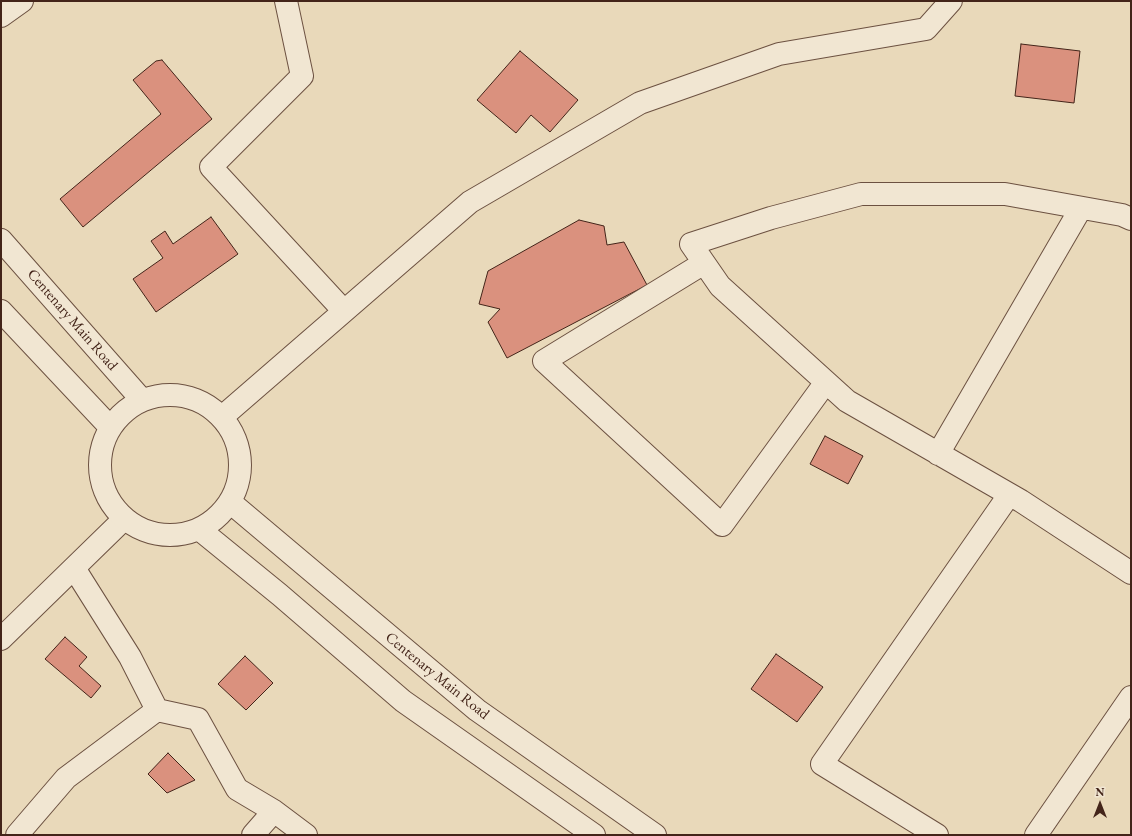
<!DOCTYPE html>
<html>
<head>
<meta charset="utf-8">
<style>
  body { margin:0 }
  #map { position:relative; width:1132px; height:836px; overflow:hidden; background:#e9d9ba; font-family:"EB Garamond",serif }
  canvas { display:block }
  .frame { position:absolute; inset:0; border:2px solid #432419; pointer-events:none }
  .north { position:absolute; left:1080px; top:784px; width:40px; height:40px; -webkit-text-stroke:3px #f1e6d2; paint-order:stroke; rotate:0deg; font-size:11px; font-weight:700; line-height:16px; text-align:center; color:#432419 }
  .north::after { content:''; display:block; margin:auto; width:14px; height:18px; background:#432419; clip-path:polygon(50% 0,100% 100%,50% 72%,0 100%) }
</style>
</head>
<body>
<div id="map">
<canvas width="1132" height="836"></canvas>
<div class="frame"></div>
<div class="north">N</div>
</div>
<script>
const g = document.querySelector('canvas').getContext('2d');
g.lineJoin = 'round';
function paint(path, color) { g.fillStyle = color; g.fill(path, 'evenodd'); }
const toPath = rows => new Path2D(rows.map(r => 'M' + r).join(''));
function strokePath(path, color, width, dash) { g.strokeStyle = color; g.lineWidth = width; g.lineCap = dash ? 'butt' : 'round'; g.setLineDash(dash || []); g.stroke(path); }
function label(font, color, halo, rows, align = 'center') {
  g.font = font + ' "EB Garamond",serif'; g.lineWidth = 3; g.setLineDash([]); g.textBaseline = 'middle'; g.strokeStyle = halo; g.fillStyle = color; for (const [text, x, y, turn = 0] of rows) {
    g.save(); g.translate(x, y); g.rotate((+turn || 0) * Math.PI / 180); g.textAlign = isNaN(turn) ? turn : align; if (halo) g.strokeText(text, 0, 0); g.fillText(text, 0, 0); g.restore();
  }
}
const building = toPath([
  [1021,44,1080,51,1074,103,1015,96,1021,44],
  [520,51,578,100,550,132,531,115,516,133,477,100,520,51],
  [162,60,212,119,83,227,60,199,161,114,133,80,156,61,162,60],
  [211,217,238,254,156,312,133,279,163,258,151,241,165,231,173,244,211,217],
  [579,220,604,226,607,245,624,242,647,285,507,358,488,322,500,309,479,304,488,271,579,220],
  [825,436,863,456,848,484,810,464,825,436],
  [65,637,87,657,79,666,101,686,91,698,45,659,65,637],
  [776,654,823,687,797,722,751,689,776,654],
  [245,656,273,683,246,710,218,684,245,656],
  [168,753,195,780,167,793,148,774,168,753]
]);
const minor = toPath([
  [286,1,302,76,211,167,343,310],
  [1131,219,1122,215,1005,194,861,194,771,218,691,244,720,286,847,401,1021,501,1131,573],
  [704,263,544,361,722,525,826,382],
  [222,417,470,202,640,103,779,54,926,29,951,1],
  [938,454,1081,208],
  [1,639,124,519],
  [157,710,198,719,237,789,274,811,306,835],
  [17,835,66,778,157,710,130,657,74,568],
  [253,835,274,811],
  [937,835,822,764,1009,495],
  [1036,835,1131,697]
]);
const tertiary = toPath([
  [1,16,22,1],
  [1,240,142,400],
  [1,311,110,427],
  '100 465a70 70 0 1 1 140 0a70 70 0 1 1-140 0Z',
  [230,502,477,710,655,835],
  [199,529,280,595,403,701,594,835]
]);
const streetNames = [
  ["Centenary Main Road",72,320,49],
  ["Centenary Main Road",437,676,39]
];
paint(building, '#da917e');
strokePath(building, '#432419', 1);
strokePath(minor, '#6c5141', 24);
strokePath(tertiary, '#6c5141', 24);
strokePath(minor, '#f1e6d2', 22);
strokePath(tertiary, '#f1e6d2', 22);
label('15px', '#432419', '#f1e6d2', streetNames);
</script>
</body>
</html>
